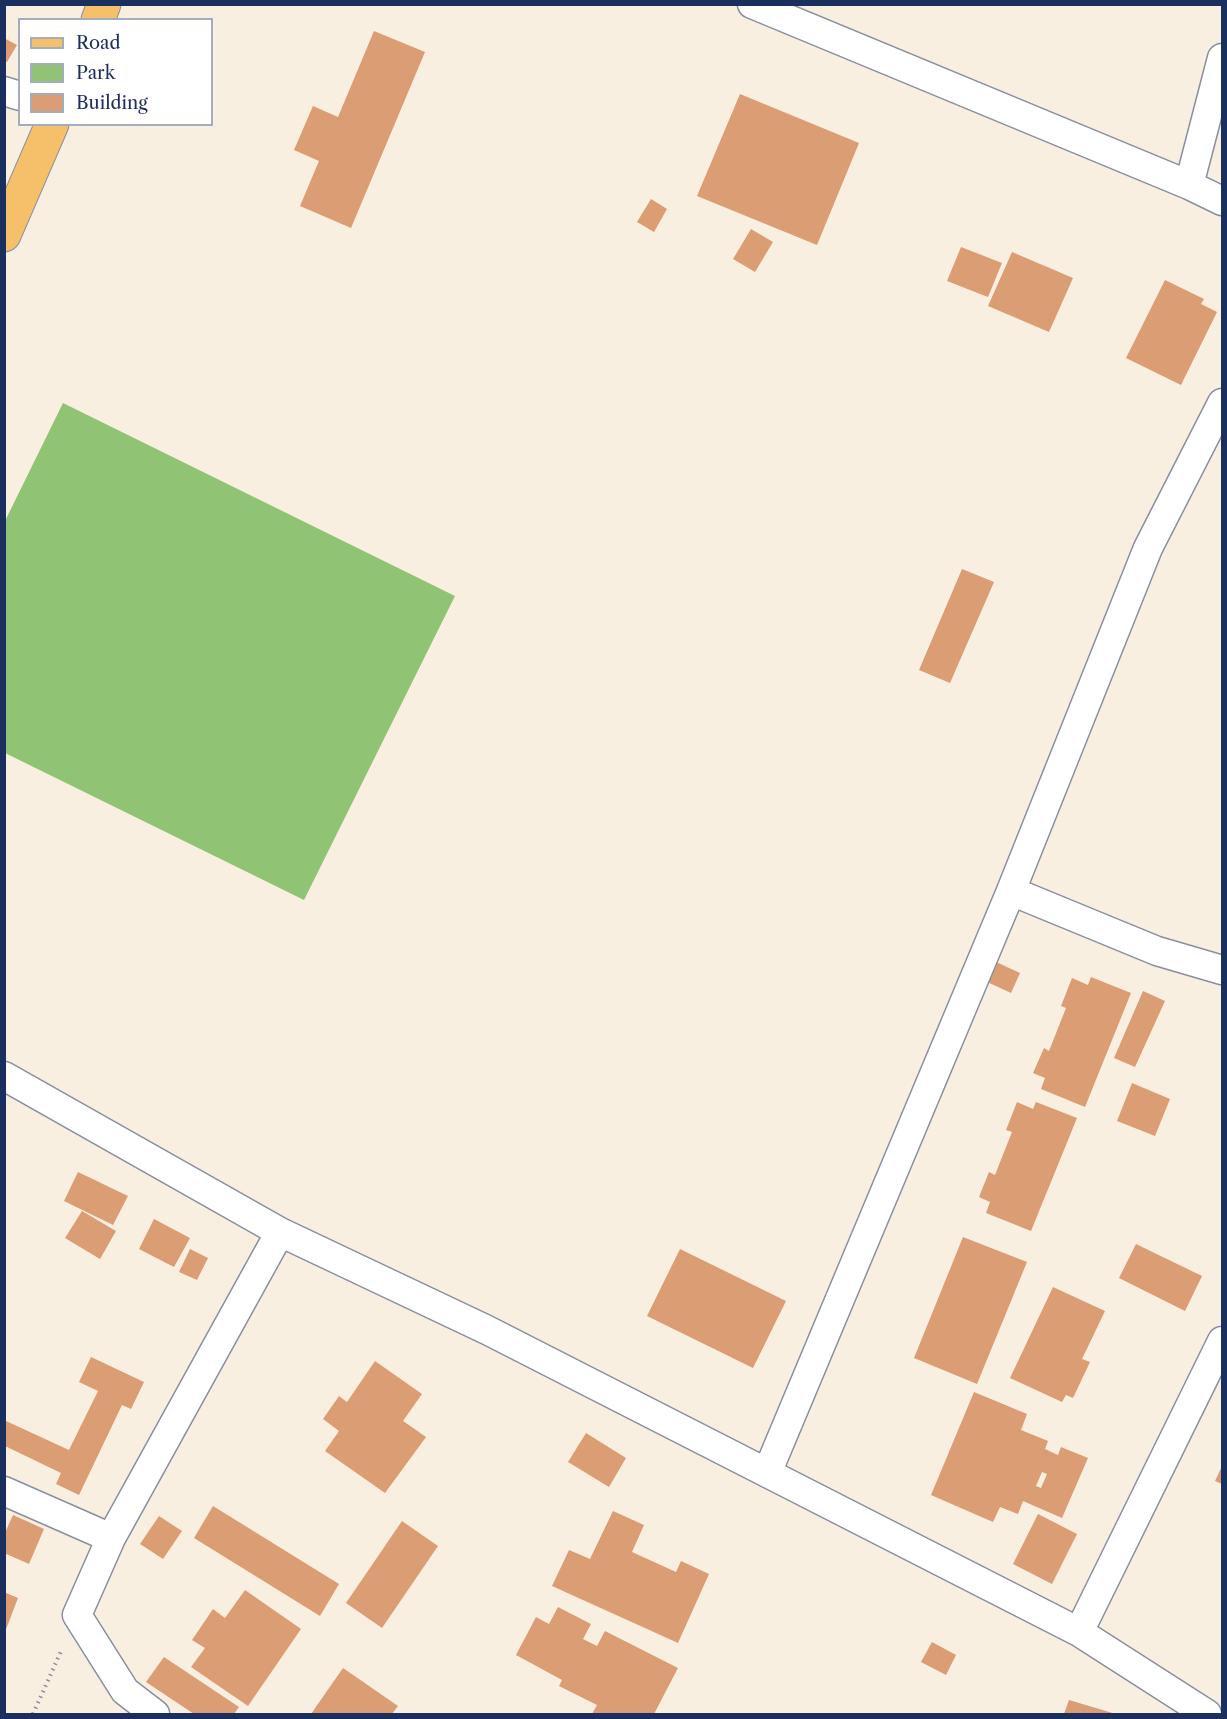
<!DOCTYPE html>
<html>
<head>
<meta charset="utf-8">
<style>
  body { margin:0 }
  #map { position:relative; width:1227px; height:1719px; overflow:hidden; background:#f9efe1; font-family:"Libre Caslon Text",serif }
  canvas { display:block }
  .frame { position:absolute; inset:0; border:6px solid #1b2f5e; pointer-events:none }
  .legend { position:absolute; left:18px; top:18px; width:195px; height:108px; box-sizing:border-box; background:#fff; border:2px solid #a4acbf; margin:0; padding:8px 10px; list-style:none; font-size:18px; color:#1b2f5e }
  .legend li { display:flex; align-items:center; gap:12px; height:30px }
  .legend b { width:30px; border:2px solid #a4acbf }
</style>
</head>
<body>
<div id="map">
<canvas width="1227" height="1719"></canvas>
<div class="frame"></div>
<ul class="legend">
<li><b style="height:8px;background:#f6c06b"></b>Road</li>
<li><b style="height:16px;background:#91c374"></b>Park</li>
<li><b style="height:16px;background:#da9d74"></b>Building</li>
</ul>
</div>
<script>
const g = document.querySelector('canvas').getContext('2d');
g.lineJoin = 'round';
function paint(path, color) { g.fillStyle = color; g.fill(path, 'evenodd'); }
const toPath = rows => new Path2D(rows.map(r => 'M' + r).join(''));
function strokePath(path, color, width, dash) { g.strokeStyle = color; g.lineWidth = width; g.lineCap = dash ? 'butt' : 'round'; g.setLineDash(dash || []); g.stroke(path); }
const green = toPath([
  [63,403,455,596,304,900,5,753,5,521]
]);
const building = toPath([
  [374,31,425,52,351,228,300,206,319,161,294,150,313,106,338,117],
  [4,38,17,45,7,62,4,61],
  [740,94,859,143,817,245,697,196],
  [651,199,667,209,654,232,637,222],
  [751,229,773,242,755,272,733,259],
  [961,247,1002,263,988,297,947,281],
  [1012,252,1073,278,1049,332,988,306],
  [1165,280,1204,299,1201,304,1217,312,1181,385,1126,358],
  [962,569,994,582,950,683,919,670],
  [994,961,1020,973,1011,993,985,981],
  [1091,977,1131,993,1085,1107,1041,1089,1045,1078,1033,1073,1044,1048,1049,1051,1066,1008,1061,1006,1072,978,1088,985],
  [1143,991,1165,1001,1135,1067,1114,1058],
  [1132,1083,1170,1099,1155,1136,1117,1121],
  [1017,1102,1033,1109,1036,1102,1077,1118,1031,1231,986,1213,990,1202,979,1197,989,1172,995,1175,1012,1132,1006,1130],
  [78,1172,128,1196,113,1225,64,1201],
  [82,1211,116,1231,100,1259,65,1238],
  [154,1219,190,1238,174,1267,139,1249],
  [963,1237,1027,1262,977,1384,914,1358],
  [1136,1244,1202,1276,1185,1311,1119,1278],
  [190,1249,208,1258,197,1280,179,1272],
  [680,1249,786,1301,753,1368,647,1316],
  [1053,1287,1105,1311,1082,1359,1090,1362,1073,1398,1066,1395,1062,1402,1010,1378],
  [91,1357,144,1382,131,1409,122,1405,79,1495,56,1484,61,1473,5,1446,5,1425,6,1421,69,1450,98,1391,79,1382],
  [375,1361,422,1394,403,1421,426,1437,385,1493,325,1451,339,1431,323,1419,339,1396,347,1402],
  [974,1392,1027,1414,1021,1430,1048,1441,1045,1449,1058,1455,1061,1447,1088,1458,1062,1518,1023,1501,1018,1514,1000,1507,993,1522,931,1495],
  [1042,1472,1047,1474,1041,1488,1036,1486],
  [586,1433,626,1458,609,1487,568,1462],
  [1222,1466,1222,1484,1215,1481],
  [213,1506,339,1584,320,1616,194,1538],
  [613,1511,644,1525,632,1552,676,1572,681,1561,709,1574,678,1643,552,1586,569,1550,590,1559],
  [1038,1514,1077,1534,1052,1584,1013,1564],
  [13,1515,44,1529,29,1564,4,1553,4,1535],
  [159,1516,182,1531,163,1559,140,1544],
  [402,1521,438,1546,382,1628,346,1603],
  [245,1590,301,1629,248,1706,191,1667,205,1648,192,1640,213,1609,225,1618],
  [4,1592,18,1598,5,1632,4,1632],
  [558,1607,591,1624,583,1639,597,1646,605,1631,678,1668,654,1714,592,1714,597,1705,559,1686,562,1680,516,1655,536,1617,549,1624],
  [932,1642,956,1655,946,1675,921,1662],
  [164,1657,239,1707,234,1714,194,1714,146,1682],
  [343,1668,398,1706,392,1714,311,1714],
  [1069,1700,1116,1714,1064,1714]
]);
const path = toPath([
  [33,1714,62,1649]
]);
const street = toPath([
  [752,4,1189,185,1222,201],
  [4,91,20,96],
  [1189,185,1222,58],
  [1011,891,1157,951,1222,970],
  [4,1076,280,1232,487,1330,1079,1632,1207,1714],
  [767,1473,1011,891,1148,548,1222,403],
  [4,1491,111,1538],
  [1079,1632,1222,1341],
  [155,1714,125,1691,77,1615,111,1538,280,1232]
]);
const primary = toPath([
  [98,20,104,4],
  [4,235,52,124]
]);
paint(green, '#91c374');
paint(building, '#da9d74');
strokePath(street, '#8a8fa0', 31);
strokePath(primary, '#8a8fa0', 35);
strokePath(path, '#8a8fa0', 4, [1.5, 4.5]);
strokePath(street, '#fff', 28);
strokePath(primary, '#f6c06b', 33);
</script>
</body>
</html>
